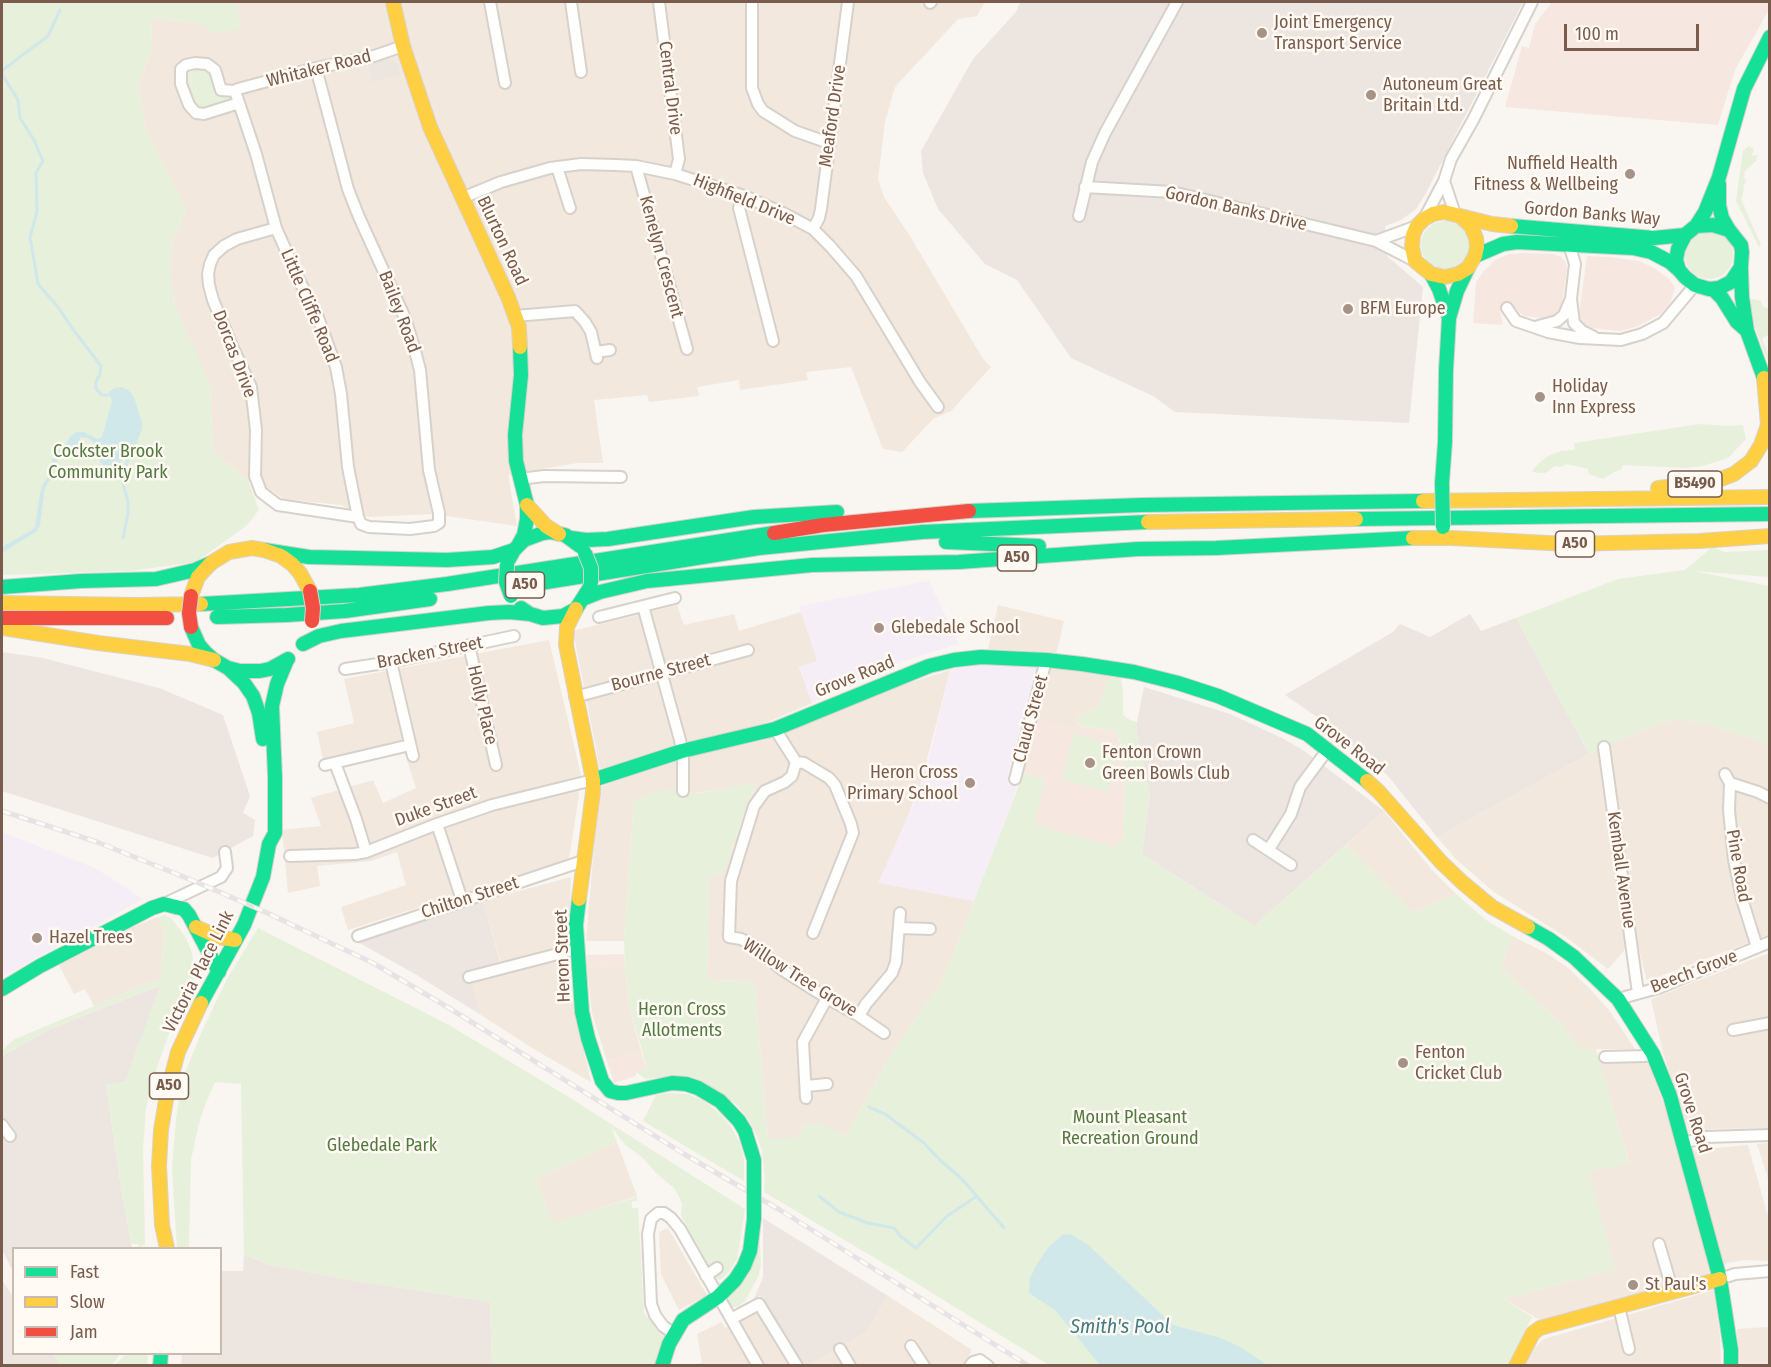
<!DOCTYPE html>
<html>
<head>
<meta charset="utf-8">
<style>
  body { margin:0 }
  #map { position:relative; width:1771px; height:1367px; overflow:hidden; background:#f9f5f0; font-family:"Fira Sans Condensed",sans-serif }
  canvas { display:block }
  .frame { position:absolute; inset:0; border:3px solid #7a5c4d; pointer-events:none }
  .legend { position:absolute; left:12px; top:1247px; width:210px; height:108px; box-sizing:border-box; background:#fffaf3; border:2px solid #cabbb1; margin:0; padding:8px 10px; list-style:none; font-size:18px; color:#7a5c4d }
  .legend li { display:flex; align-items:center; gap:12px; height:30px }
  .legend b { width:30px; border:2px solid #cabbb1 }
  .scale { position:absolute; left:1564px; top:24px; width:135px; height:27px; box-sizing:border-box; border:3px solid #7a5c4d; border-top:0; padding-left:8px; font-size:18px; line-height:21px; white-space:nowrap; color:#7a5c4d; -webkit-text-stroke:4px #fffaf3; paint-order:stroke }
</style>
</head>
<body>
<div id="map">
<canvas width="1771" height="1367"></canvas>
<div class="frame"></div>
<ul class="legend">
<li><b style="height:8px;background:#16e098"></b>Fast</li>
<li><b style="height:8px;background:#ffcf43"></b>Slow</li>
<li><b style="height:8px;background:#f24e42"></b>Jam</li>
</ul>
<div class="scale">100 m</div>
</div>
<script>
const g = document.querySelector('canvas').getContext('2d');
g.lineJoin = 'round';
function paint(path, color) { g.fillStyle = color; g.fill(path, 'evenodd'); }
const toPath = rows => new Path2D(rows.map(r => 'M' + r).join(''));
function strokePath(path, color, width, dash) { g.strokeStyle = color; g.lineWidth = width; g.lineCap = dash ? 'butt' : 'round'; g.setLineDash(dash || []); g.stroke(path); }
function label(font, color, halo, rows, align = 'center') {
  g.font = font + ' "Fira Sans Condensed",sans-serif'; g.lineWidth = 5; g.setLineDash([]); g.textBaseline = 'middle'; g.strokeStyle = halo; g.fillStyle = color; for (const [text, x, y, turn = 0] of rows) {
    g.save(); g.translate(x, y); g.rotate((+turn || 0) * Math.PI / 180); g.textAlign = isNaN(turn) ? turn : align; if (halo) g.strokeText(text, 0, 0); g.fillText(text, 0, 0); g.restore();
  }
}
const residential = toPath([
  [237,2,985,2,977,16,958,19,895,87,885,122,878,179,884,197,910,236,983,359,991,367,951,411,934,418,902,452,883,449,851,367,806,372,808,380,740,390,739,380,697,387,699,396,649,402,647,395,594,400,603,463,577,463,508,475,517,526,432,514,368,517,341,505,284,499,274,492,248,481,213,451,210,385,177,313,169,277,173,239,186,209,146,130,138,87,152,48,151,17,202,24,208,28,240,29],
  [677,605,684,625,734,614,739,631,801,612,818,661,799,667,812,703,765,723,600,769,573,631],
  [998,605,1064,621,1056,655,1026,651,988,649],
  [549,640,581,775,574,778,579,794,569,859,348,930,341,907,406,885,397,852,371,861,317,866,320,886,288,893,282,830,321,826,311,798,373,780,383,803,416,788,401,742,323,759,317,732,354,723,344,679],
  [1050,665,1119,674,1107,681,1103,697,1095,709,1078,716,1077,724,1080,726,1060,726,1034,719],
  [950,670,922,779,902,831,879,882,974,901,943,980,892,1053,846,1136,806,1124,795,1139,768,1139,754,981,707,980,709,875,723,873,756,783,713,791,634,799,624,941,586,941,599,787,677,759,765,740,903,685],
  [1677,719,1702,723,1770,744,1769,935,1647,981,1636,937,1608,969,1566,937,1494,892,1456,859,1437,837,1589,754,1647,728],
  [1384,811,1431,869,1456,894,1413,913,1346,845],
  [571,877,568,958,572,1000,591,1082,532,1048,481,1015,471,983,504,974,483,901],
  [158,917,164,933,161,978,94,1006,85,989,74,994,59,965,125,930],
  [1512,936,1546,953,1567,967,1589,988,1609,1010,1635,1049,1579,1049,1559,1022,1501,968],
  [1769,953,1769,1128,1711,1129,1691,1136,1663,1053,1651,999],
  [625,966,629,1006,641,1051,607,1061,592,1013,587,967],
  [1599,1061,1648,1062,1666,1110,1679,1155,1696,1150,1748,1145,1769,1220,1769,1261,1744,1260,1727,1263,1710,1276,1540,1320,1504,1299,1615,1269,1588,1172,1629,1162],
  [617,1142,637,1196,553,1224,536,1178],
  [1769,1143,1770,1144,1769,1182,1757,1144],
  [668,1228,707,1295,679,1310,661,1274,659,1232],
  [1714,1290,1720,1337,1721,1365,1525,1366,1535,1347,1544,1339],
  [888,1296,972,1350,963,1365,807,1366,866,1332],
  [758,1311,793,1366,684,1366,702,1363,697,1334,722,1322,725,1328],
  [1769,1327,1769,1365,1740,1365,1737,1329]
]);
const commercial = toPath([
  [1552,2,1769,2,1770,8,1735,70,1718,125,1505,107,1522,46,1529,48,1535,24],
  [1525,253,1553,254,1561,257,1565,261,1567,268,1562,306,1559,311,1552,317,1541,318,1525,316,1520,313,1515,307,1500,311,1502,320,1502,325,1473,323,1476,282,1483,272,1495,260,1509,254],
  [1587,256,1610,257,1639,261,1654,268,1668,278,1675,287,1672,298,1668,306,1659,315,1638,326,1621,331,1589,328,1581,321,1579,314],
  [1034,719,1060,726,1080,726,1115,731,1122,748,1125,791,1123,827,1124,839,1121,841,1128,851,1033,824,1046,779,1023,773],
  [624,954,625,966,587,967,587,955],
  [641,1051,647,1069,636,1072,636,1076,614,1083,607,1061]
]);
const industrial = toPath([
  [1020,2,1523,2,1425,195,1416,209,1401,220,1385,226,1387,256,1423,287,1409,423,1175,412,1153,396,1071,358,1017,280,985,264,938,209,923,173,921,151,973,59,1016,12],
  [388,59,395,61,398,64,400,75,372,82,368,64],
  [1470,614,1481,631,1516,618,1589,754,1437,837,1388,776,1326,723,1285,695,1393,632,1400,624,1430,637],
  [2,652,43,658,159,688,223,715,250,796,243,813,255,820,253,836,213,858,2,791],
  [1144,687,1230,714,1282,738,1303,750,1384,811,1254,926,1142,854,1150,795,1137,733,1137,722],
  [483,901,500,962,468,972,481,1015,415,974,356,941],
  [161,985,125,1082,106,1085,121,1188,132,1248,14,1248,13,1271,2,1250,2,1056,50,1029],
  [763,1218,888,1296,866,1332,807,1366,801,1365,760,1296,754,1299,763,1277],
  [244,1256,250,1257,266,1264,345,1279,490,1302,492,1365,181,1366,182,1354,220,1354,221,1271,243,1271],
  [2,1280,13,1297,14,1354,52,1354,61,1365,2,1365]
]);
const education = toPath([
  [929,581,959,644,884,667,812,703,799,667,817,661,799,606],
  [978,665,1012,665,1039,668,1007,777,1018,782,1010,810,974,901,878,883,916,798,929,758,950,670],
  [2,832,95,868,143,899,2,977]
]);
const green = toPath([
  [2,2,237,2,240,29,214,34,202,24,151,17,152,48,138,87,146,130,186,209,173,239,170,270,174,302,210,385,213,451,248,481,259,510,246,526,196,562,130,571,2,575],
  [208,67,217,87,234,93,236,100,206,109,198,107,188,82,187,73,190,68],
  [1749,146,1754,150,1751,156,1758,155,1756,161,1745,171,1744,177,1746,182,1743,186,1744,190,1741,199,1761,245,1759,247,1736,201,1743,151],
  '1421 245a24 24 0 1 1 48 0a24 24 0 1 1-48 0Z',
  '1685 255a24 24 0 1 1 48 0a24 24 0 1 1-48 0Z',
  [1754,299,1761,301,1762,306,1769,309,1769,334,1762,339,1769,355,1769,365,1754,324,1749,300],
  [1700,424,1727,426,1743,425,1746,439,1728,458,1703,466,1686,468,1623,465,1621,470,1616,471,1603,479,1589,474,1588,469,1566,464,1562,467,1555,466,1545,473,1537,473,1532,471,1539,463,1548,456,1561,451,1575,450,1574,443],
  [1712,547,1725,552,1769,550,1769,577,1693,571,1769,586,1769,744,1702,723,1677,719,1647,728,1589,754,1516,618,1618,579,1685,570],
  [1119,674,1121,678,1123,694,1123,715,1130,720,1137,722,1137,733,1150,795,1142,854,1254,926,1346,845,1413,913,1456,894,1486,920,1512,936,1501,968,1559,1022,1579,1049,1596,1049,1629,1163,1589,1172,1615,1269,1504,1299,1532,1317,1508,1365,1049,1365,890,1267,764,1192,765,1180,762,1151,757,1136,749,1120,738,1106,723,1094,707,1084,688,1079,666,1077,646,1079,635,1072,647,1068,629,1006,625,966,624,941,634,799,669,789,686,794,713,791,756,782,723,873,709,875,707,980,754,981,768,1139,795,1139,806,1124,820,1122,846,1136,892,1053,943,980,1012,804,1023,773,1046,779,1034,824,1116,847,1118,842,1124,839,1123,827,1125,791,1122,748,1120,741,1115,731,1080,726,1075,720,1081,714,1095,709,1103,697,1107,681,1110,677],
  [1074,733,1119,747,1108,792,1062,779],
  [165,915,172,919,185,936,192,953,194,969,194,980,173,1023,157,1067,146,1108,143,1149,145,1245,142,1245,143,1248,134,1248,141,1245,131,1243,121,1188,106,1085,125,1082,160,985,50,1029,2,1056,2,1051,13,1040,161,978,164,933,158,917],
  [258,928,449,1025,567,1096,745,1209,737,1259,729,1272,720,1280,716,1279,721,1271,717,1263,708,1265,681,1216,682,1203,675,1189,655,1172,642,1157,625,1145,611,1126,617,1142,536,1178,553,1223,637,1197,637,1201,632,1201,632,1208,638,1208,644,1313,664,1335,655,1365,492,1365,490,1302,345,1279,266,1264,250,1257,244,1256,241,1084,215,1082,205,1105,199,1123,191,1160,189,1248,177,1248,172,1169,176,1119,182,1080,203,1029,227,979],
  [670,1093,688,1094,704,1101,719,1113,731,1127,740,1143,744,1159,744,1181,643,1121,656,1095],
  [759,1226,761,1264,758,1277,745,1301,739,1306,731,1308,728,1301,729,1296],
  [52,1354,120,1354,111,1366,61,1365],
  [126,1354,148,1354,147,1365,115,1365]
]);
const water = toPath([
  [121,387,128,390,134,397,142,423,142,429,133,453,116,465,105,467,100,462,93,442,88,438,80,437,79,452,75,455,61,454,57,461,55,471,45,488,40,525,37,531,2,553,2,547,32,530,35,526,40,493,43,484,51,473,52,460,72,435,76,432,84,432,98,439,102,437,112,401,109,392,115,388],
  [1063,1234,1072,1235,1087,1244,1173,1325,1221,1338,1240,1347,1267,1365,1100,1365,1055,1310,1029,1293,1030,1278,1036,1266,1047,1249]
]);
const stream = toPath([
  [60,10,48,36,4,69,2,74,18,100,20,118,34,140,43,161,36,173,37,212,30,237,38,284,57,306,75,332,101,366,100,374,96,382,96,389,102,395,112,395],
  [123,538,128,513,128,501,123,484,123,477,129,455],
  [869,1107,885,1114,924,1143,940,1160,962,1179,1004,1228],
  [819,1196,839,1212,868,1223,894,1228,900,1236,916,1248,947,1216,977,1196]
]);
const street = toPath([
  [490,2,505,83],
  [571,2,581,72],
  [659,2,679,159,675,174],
  [752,2,752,88,758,104,763,111,795,131,829,143],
  [930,3,931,2],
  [235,91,256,154,276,228,299,280,317,315,336,367,341,394,348,467,358,517,361,524,369,527,410,529,434,526,439,523,439,513,429,470,420,370,414,347,405,318,359,217,348,189,316,68],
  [239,103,204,114,196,113,189,105,181,84,181,69,186,65,195,63,207,64,215,70,221,90,235,91,238,89,316,68,374,56,403,46],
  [636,166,687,349],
  [557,167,570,208],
  [1444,181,1455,214],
  [1085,187,1172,192,1376,241,1415,261],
  [744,196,739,208,773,341],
  [462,198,501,182,550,168,581,164,615,165,636,166,675,174,744,196,783,213,813,229,830,246,856,276,920,382,938,407],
  [1079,216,1092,162,1105,133,1177,2],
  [1424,219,1444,181,1451,159,1473,120,1532,2],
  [276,228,237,239,224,246,214,255,210,264,208,274,209,285,213,300,233,348,251,387,256,430,255,476,261,492,278,505,358,517],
  [813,229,819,218,821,209,848,2],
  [1376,241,1417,226],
  [1569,244,1575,264,1571,299,1574,323,1582,331,1594,337],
  [1507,308,1516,321,1548,332,1580,338,1621,340,1642,334,1663,323,1695,285],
  [515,316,575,311,585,322,591,332,597,358],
  [1535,327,1557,321,1564,315,1570,301],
  [596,352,610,350],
  [520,479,544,476,621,477],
  [643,606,680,740,683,757,683,791],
  [599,617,675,598],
  [469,645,496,765],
  [391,662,413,756],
  [345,669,391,662,514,636],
  [575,697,748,650],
  [775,729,796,762,804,763,829,778,835,785,851,824,853,833,813,933],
  [1604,747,1638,993],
  [796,762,792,776,785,782,765,791,754,806,731,881,729,937,741,939,753,945,781,969,827,998,859,1016,884,1033],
  [335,763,356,819,366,852],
  [325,765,410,745],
  [1725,774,1730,783,1758,792,1770,798],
  [1015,779,1046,660],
  [1730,783,1729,810,1734,860,1742,899,1757,947],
  [437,824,462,900],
  [1253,840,1291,865],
  [1269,849,1291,814,1300,787,1328,749],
  [290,856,355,854,366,852,437,824,492,805,593,780],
  [164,904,221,877,227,868,225,852],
  [900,928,930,929],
  [358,936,583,861],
  [469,977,577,949],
  [1618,999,1658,988,1770,942],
  [859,1016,866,1004,892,973,896,962,900,913],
  [1733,1030,1770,1023],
  [1605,1057,1645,1056,1653,1054],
  [806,1086,827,1084],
  [806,1098,803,1042,827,998],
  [2,1125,10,1136],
  [1683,1143,1706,1137,1770,1135],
  [1659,1244,1673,1292],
  [706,1276,717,1268],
  [1720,1279,1735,1274,1770,1271],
  [1619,1307,1629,1349],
  [731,1319,759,1304,797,1366],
  [674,1334,663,1326,655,1315,651,1304,648,1234,651,1219,658,1213,664,1213,671,1218,680,1229,758,1366],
  [911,1346,924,1366],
  [840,1349,850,1366],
  [970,1366,973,1362,980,1360,988,1366]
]);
const fast = toPath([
  [1719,184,1719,205,1722,218,1729,230],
  [1713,225,1729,230,1741,245,1742,252,1741,267,1731,282,1719,288,1709,289,1695,285,1685,277,1679,270,1676,260,1678,249,1685,235,1696,226,1713,225],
  [1511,226,1654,238,1685,235],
  [1696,226,1705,212,1719,177,1744,89,1770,37],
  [1475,256,1503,244,1517,242,1633,248,1651,252,1670,262,1679,270],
  [1741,267,1742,297,1747,331,1764,378,1770,386],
  [1431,274,1439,289,1449,318],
  [1713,289,1722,298,1737,322,1745,329],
  [1442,483,1445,442,1446,370,1449,318,1457,291,1468,268],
  [969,511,1142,505,1423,501],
  [1356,519,1770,514],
  [571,538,586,540,608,539,754,517,837,512],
  [946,542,1039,546],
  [519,544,524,535,527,519,527,505,516,461,515,435,521,375,520,347],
  [264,550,309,557,447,560,493,557,514,550],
  [509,559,514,550,524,540,543,533,550,532,565,535,580,546],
  [2,587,81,581,156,579,195,570,211,563],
  [509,588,759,548,922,532,1148,522],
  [585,598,600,592,647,581,812,565,959,562,1138,549,1216,548,1413,538],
  [201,604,359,595,447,584,774,533],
  [521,608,530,614,543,618,563,616,576,609,590,587],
  [217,617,287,615,345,611,430,599],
  [191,627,199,645,206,653,214,660,228,668,240,671,260,671,270,669,288,659],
  [303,644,319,636,341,631,489,613,509,612,530,614],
  [228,668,244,683,253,696,259,713,263,739],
  [593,780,682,751,775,729,929,666,954,660,981,657,1046,660,1082,664,1134,672,1178,683,1218,696,1307,734,1367,781],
  [579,899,576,925,582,1012,588,1038,602,1081,610,1091,618,1093,626,1093,672,1083,686,1084,698,1088,720,1101,739,1121,745,1131],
  [1528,927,1549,939,1574,957,1618,999,1653,1054,1670,1096,1720,1279,1731,1350,1731,1366],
  [2,989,40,966,152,908,164,904,184,909,189,915,219,972],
  [201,1003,244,925,263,877,269,844,275,833,275,777,272,706,277,684,287,660],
  [160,1366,161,1354],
  [662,1366,669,1344,683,1320,718,1297,735,1280,744,1266]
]);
const slow = toPath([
  [393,2,403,46,430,127,508,297,519,327,520,347],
  [1460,216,1471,226,1476,238,1477,247,1475,256,1468,268,1458,274,1445,277,1431,274,1415,261,1412,247,1413,235,1417,226,1424,219,1433,214,1444,212,1492,224,1511,226],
  [1658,488,1713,482,1734,474,1751,461,1761,445,1768,425,1764,378],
  [1423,501,1770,497],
  [527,505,546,526,559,534],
  [1148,522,1356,519],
  [1413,538,1452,538,1568,544,1699,541,1770,536],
  [191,596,198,577,211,563,229,552,252,548,264,550,281,556,292,564,300,573,310,591],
  [2,603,138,605,201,604],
  [576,609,567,627,566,645,593,780,593,792,579,899],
  [3,628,98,643,190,654,214,660],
  [1367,781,1379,792,1441,862,1463,883,1492,907,1528,927],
  [196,927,218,937,235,940],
  [167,1248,162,1225,159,1166,161,1130,167,1094,178,1052,201,1003],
  [1516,1366,1533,1333,1540,1328,1720,1279]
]);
const jam = toPath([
  [774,533,823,525,969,511],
  [2,618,167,618]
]);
const rail = toPath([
  [2,811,97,842,194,881,263,911,373,963,449,1008,684,1154,780,1210,1029,1366]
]);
const fastBridge = toPath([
  [1442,483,1443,527],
  [585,553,591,568,591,583],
  [507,565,506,582,511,596],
  [744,1266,750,1251,754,1219,754,1160,745,1131]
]);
const jamBridge = toPath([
  [310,591,313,608,312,621],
  [191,596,189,613,191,627]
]);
const markers = [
  [1262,33,6,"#a69286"],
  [1371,95,6,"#a69286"],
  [1630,174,6,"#a69286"],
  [1348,309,6,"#a69286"],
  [1540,397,6,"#a69286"],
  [879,628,6,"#a69286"],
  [1090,763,6,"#a69286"],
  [970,783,6,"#a69286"],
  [37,938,6,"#a69286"],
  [1403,1063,6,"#a69286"],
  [1633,1285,6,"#a69286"]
];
const shields = [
  [1695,484,54],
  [1575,544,39],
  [1017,558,39],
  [525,585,39],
  [169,1086,39]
];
const shieldNames = [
  ["B5490",1695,484],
  ["A50",1575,544],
  ["A50",1017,558],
  ["A50",525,585],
  ["A50",169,1086]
];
const poiNames = [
  ["Joint Emergency",1274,23],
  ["Transport Service",1274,44],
  ["Autoneum Great",1383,85],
  ["Britain Ltd.",1383,106],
  ["Nuffield Health",1618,164,"right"],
  ["Fitness & Wellbeing",1618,185,"right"],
  ["BFM Europe",1360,309],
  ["Holiday",1552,387],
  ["Inn Express",1552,408],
  ["Glebedale School",891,628],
  ["Fenton Crown",1102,753],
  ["Green Bowls Club",1102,774],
  ["Heron Cross",958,773,"right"],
  ["Primary School",958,794,"right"],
  ["Hazel Trees",49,938],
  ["Fenton",1415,1053],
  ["Cricket Club",1415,1074],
  ["St Paul's",1645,1285]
];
const streetNames = [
  ["Whitaker Road",319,69,-14],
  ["Central Drive",670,88,83],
  ["Meaford Drive",833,116,-82],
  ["Highfield Drive",744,200,22],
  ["Gordon Banks Drive",1236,209,13],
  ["Gordon Banks Way",1592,214,5],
  ["Blurton Road",502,241,65],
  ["Kenelyn Crescent",661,257,75],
  ["Little Cliffe Road",309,306,67],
  ["Bailey Road",399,312,69],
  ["Dorcas Drive",234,354,69],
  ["Bracken Street",430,653,-11],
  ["Bourne Street",661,673,-15],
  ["Grove Road",855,677,-22],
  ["Holly Place",482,705,77],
  ["Claud Street",1031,719,-75],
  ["Grove Road",1349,746,38],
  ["Duke Street",436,807,-20],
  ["Pine Road",1738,866,80],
  ["Kemball Avenue",1621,870,82],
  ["Chilton Street",470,898,-18],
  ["Heron Street",563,956,-92],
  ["Victoria Place Link",199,972,-63],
  ["Beech Grove",1694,972,-21],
  ["Willow Tree Grove",800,978,32],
  ["Grove Road",1692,1113,72]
];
const parkNames = [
  ["Cockster Brook",108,452],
  ["Community Park",108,473],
  ["Heron Cross",682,1010],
  ["Allotments",682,1031],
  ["Mount Pleasant",1130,1118],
  ["Recreation Ground",1130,1139],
  ["Glebedale Park",382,1146]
];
const waterNames = [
  ["Smith's Pool",1120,1327]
];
paint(residential, '#f2e8de');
paint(commercial, '#f6e8e1');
paint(industrial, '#ede5e0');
paint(education, '#f6eef6');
paint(green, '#e7f0db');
paint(water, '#d0e8ea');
strokePath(stream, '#d0e8ea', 3);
strokePath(street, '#d7d1cb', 14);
strokePath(fast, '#d9d2cb', 16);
strokePath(slow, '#d9d2cb', 16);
strokePath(jam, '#d9d2cb', 16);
strokePath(street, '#fefefd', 10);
strokePath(fast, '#16e098', 14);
strokePath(slow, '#ffcf43', 14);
strokePath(jam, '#f24e42', 14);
strokePath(rail, '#e6e3e7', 5);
strokePath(rail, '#fffaf3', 3, [9]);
strokePath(fastBridge, '#d9d2cb', 16, []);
strokePath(jamBridge, '#d9d2cb', 16, []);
strokePath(fastBridge, '#16e098', 14);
strokePath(jamBridge, '#f24e42', 14);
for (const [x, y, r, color] of markers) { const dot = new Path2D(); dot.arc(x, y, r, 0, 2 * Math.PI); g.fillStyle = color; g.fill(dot); strokePath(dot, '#fffaf3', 2); }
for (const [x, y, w] of shields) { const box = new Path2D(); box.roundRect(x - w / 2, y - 13, w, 26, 4.5); g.fillStyle = '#fffaf3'; g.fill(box); strokePath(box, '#7a5c4d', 1.5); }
label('bold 16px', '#7a5c4d', null, shieldNames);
label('18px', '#7a5c4d', '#fffaf3', poiNames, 'left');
label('18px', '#7a5c4d', '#fffaf3', streetNames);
label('18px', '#537a41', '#fffaf3', parkNames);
label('italic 20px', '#437c86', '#fffaf3', waterNames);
</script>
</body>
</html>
